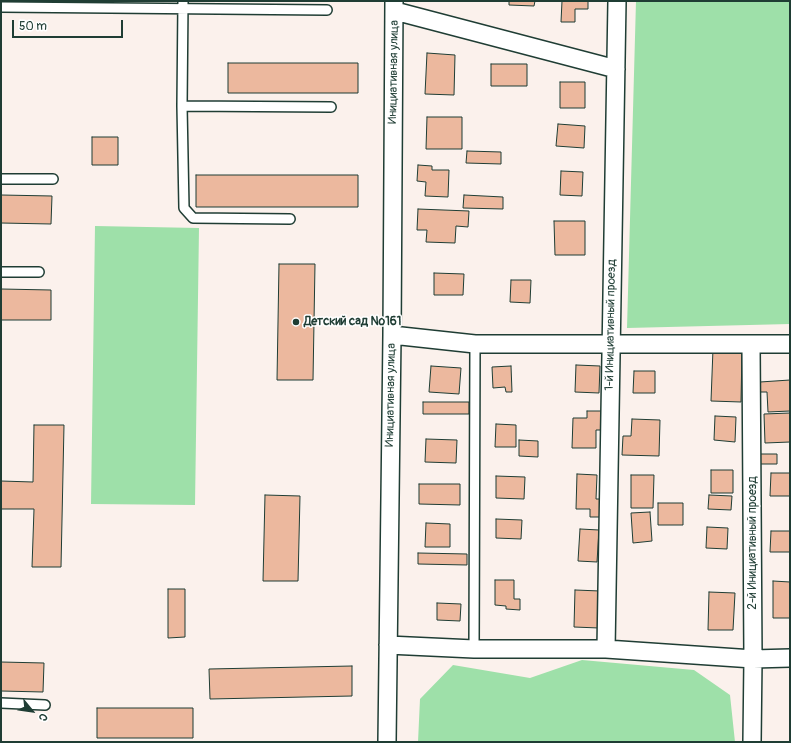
<!DOCTYPE html>
<html>
<head>
<meta charset="utf-8">
<style>
  body { margin:0 }
  #map { position:relative; width:791px; height:743px; overflow:hidden; background:#fbf1ec; font-family:Pangolin,sans-serif }
  canvas { display:block }
  .frame { position:absolute; inset:0; border:2px solid #1f3d34; pointer-events:none }
  .north { position:absolute; left:12px; top:691px; width:40px; height:40px; -webkit-text-stroke:3px #fff; paint-order:stroke; rotate:119deg; font-size:11px; font-weight:700; line-height:16px; text-align:center; color:#1f3d34 }
  .north::after { content:''; display:block; margin:auto; width:14px; height:18px; background:#1f3d34; clip-path:polygon(50% 0,100% 100%,50% 72%,0 100%) }
  .scale { position:absolute; left:12px; top:20px; width:111px; height:18px; box-sizing:border-box; border:2px solid #1f3d34; border-top:0; padding-left:5px; font-size:12px; line-height:14px; white-space:nowrap; color:#1f3d34; -webkit-text-stroke:3px #fff; paint-order:stroke }
</style>
</head>
<body>
<div id="map">
<canvas width="791" height="743"></canvas>
<div class="frame"></div>
<div class="north">С</div>
<div class="scale">50 m</div>
</div>
<script>
const g = document.querySelector('canvas').getContext('2d');
g.lineJoin = 'round';
function paint(path, color) { g.fillStyle = color; g.fill(path, 'evenodd'); }
const toPath = rows => new Path2D(rows.map(r => 'M' + r).join(''));
function strokePath(path, color, width, dash) { g.strokeStyle = color; g.lineWidth = width; g.lineCap = dash ? 'butt' : 'round'; g.setLineDash(dash || []); g.stroke(path); }
function label(font, color, halo, rows, align = 'center') {
  g.font = font + ' Pangolin,sans-serif'; g.lineWidth = 3; g.setLineDash([]); g.textBaseline = 'middle'; g.strokeStyle = halo; g.fillStyle = color; for (const [text, x, y, turn = 0] of rows) {
    g.save(); g.translate(x, y); g.rotate((+turn || 0) * Math.PI / 180); g.textAlign = isNaN(turn) ? turn : align; if (halo) g.strokeText(text, 0, 0); g.fillText(text, 0, 0); g.restore();
  }
}
const green = toPath([
  [636,1,790,1,790,324,627,328],
  [95,226,199,228,195,505,91,504],
  [582,660,694,670,730,695,735,742,418,742,420,699,453,665,530,678]
]);
const building = toPath([
  [509,1,535,1,534,6,509,5,509,1],
  [562,1,588,1,588,9,575,9,575,22,561,22,562,1],
  [427,53,455,55,454,95,425,94,427,53],
  [228,63,358,63,358,93,228,93,228,63],
  [491,64,527,64,527,86,491,86,491,64],
  [560,82,585,82,585,108,560,108,560,82],
  [427,117,462,117,462,149,426,149,427,117],
  [558,124,585,126,584,148,556,146,558,124],
  [92,137,118,137,118,165,92,165,92,137],
  [467,151,501,152,501,164,466,163,467,151],
  [418,165,432,166,432,170,449,170,448,197,425,196,426,182,417,181,418,165],
  [561,171,583,172,582,196,560,195,561,171],
  [196,175,358,175,358,207,196,207,196,175],
  [1,195,52,196,51,224,1,223,1,195],
  [464,195,503,197,503,209,463,208,464,195],
  [418,209,469,211,468,227,456,226,455,243,426,242,427,230,417,230,418,209],
  [554,221,585,221,585,255,555,255,554,221],
  [279,264,315,264,313,380,277,380,279,264],
  [434,273,464,274,463,295,434,295,434,273],
  [511,280,531,280,530,303,510,302,511,280],
  [1,289,51,290,51,320,1,320,1,289],
  [713,349,742,350,741,402,711,401,713,349],
  [576,365,600,366,599,393,575,392,576,365],
  [431,366,461,368,459,394,429,392,431,366],
  [511,366,512,392,506,392,505,387,493,388,492,367,511,366],
  [634,371,655,371,655,393,633,393,634,371],
  [790,380,790,411,768,412,767,392,760,392,760,382,790,380],
  [423,402,469,402,469,414,423,414,423,402],
  [587,411,603,411,603,430,596,430,596,448,572,448,573,418,587,418,587,411],
  [790,413,790,442,765,443,764,414,790,413],
  [715,416,736,417,735,442,714,440,715,416],
  [632,419,660,420,659,456,622,455,623,436,631,436,632,419],
  [496,424,516,425,516,447,495,447,496,424],
  [34,425,64,425,61,567,32,567,34,509,1,509,1,481,33,482,34,425],
  [426,439,457,440,456,463,425,462,426,439],
  [519,440,538,441,538,457,519,456,519,440],
  [753,454,777,454,777,464,753,464,753,454],
  [711,470,733,470,733,493,711,493,711,470],
  [771,473,790,473,790,496,770,496,771,473],
  [577,474,597,475,596,499,604,499,603,517,590,517,590,509,576,509,577,474],
  [631,475,654,475,653,508,631,508,631,475],
  [496,476,525,477,524,499,496,498,496,476],
  [419,484,460,484,460,505,419,504,419,484],
  [265,495,300,496,298,581,263,581,265,495],
  [709,495,732,496,731,510,708,509,709,495],
  [658,503,683,503,683,525,658,525,658,503],
  [650,512,652,541,633,543,631,513,650,512],
  [496,519,522,520,521,539,496,538,496,519],
  [426,523,450,524,450,547,425,547,426,523],
  [707,527,728,528,727,549,706,548,707,527],
  [580,529,599,530,597,562,578,561,580,529],
  [771,531,790,531,790,552,770,552,771,531],
  [418,553,467,554,467,565,418,564,418,553],
  [495,580,514,580,514,599,520,599,520,610,506,609,506,606,495,605,495,580],
  [773,581,790,582,790,618,773,618,773,581],
  [168,589,185,589,185,637,168,638,168,589],
  [575,590,600,591,599,628,574,627,575,590],
  [709,592,735,593,733,630,708,630,709,592],
  [437,603,461,604,460,621,437,620,437,603],
  [1,662,44,663,43,692,1,691,1,662],
  [352,666,352,696,210,699,209,669,352,666],
  [97,708,193,708,193,738,97,738,97,708]
]);
const lane = toPath([
  [183,1,182,106,184,208,193,218,290,219],
  [1,7,327,10],
  [182,106,331,107],
  [1,179,53,179],
  [1,272,39,272],
  [474,649,475,344],
  [1,703,45,705]
]);
const street = toPath([
  [395,11,616,69],
  [392,335,475,344,790,344],
  [751,345,753,659,752,742],
  [388,645,474,649,606,649,753,659,790,658],
  [606,649,617,1],
  [387,742,392,335,394,1]
]);
const markers = [
  [296,322,4,"#1f3d34"]
];
const streetNames = [
  ["Инициативная улица",394,72,-89],
  ["1-й Инициативный проезд",611,325,-89],
  ["Инициативная улица",391,395,-89],
  ["2-й Инициативный проезд",753,543,-90]
];
const poiNames = [
  ["Детский сад №161",304,322]
];
paint(green, '#9ee0a9');
paint(building, '#ecb89e');
strokePath(building, '#1f3d34', 1);
strokePath(lane, '#1f3d34', 12);
strokePath(street, '#1f3d34', 20);
strokePath(lane, '#fff', 9);
strokePath(street, '#fff', 17);
for (const [x, y, r, color] of markers) { const dot = new Path2D(); dot.arc(x, y, r, 0, 2 * Math.PI); g.fillStyle = color; g.fill(dot); strokePath(dot, '#fff', 1.5); }
label('12px', '#1f3d34', '#fff', streetNames);
label('bold 12px', '#1f3d34', '#fff', poiNames, 'left');
</script>
</body>
</html>
